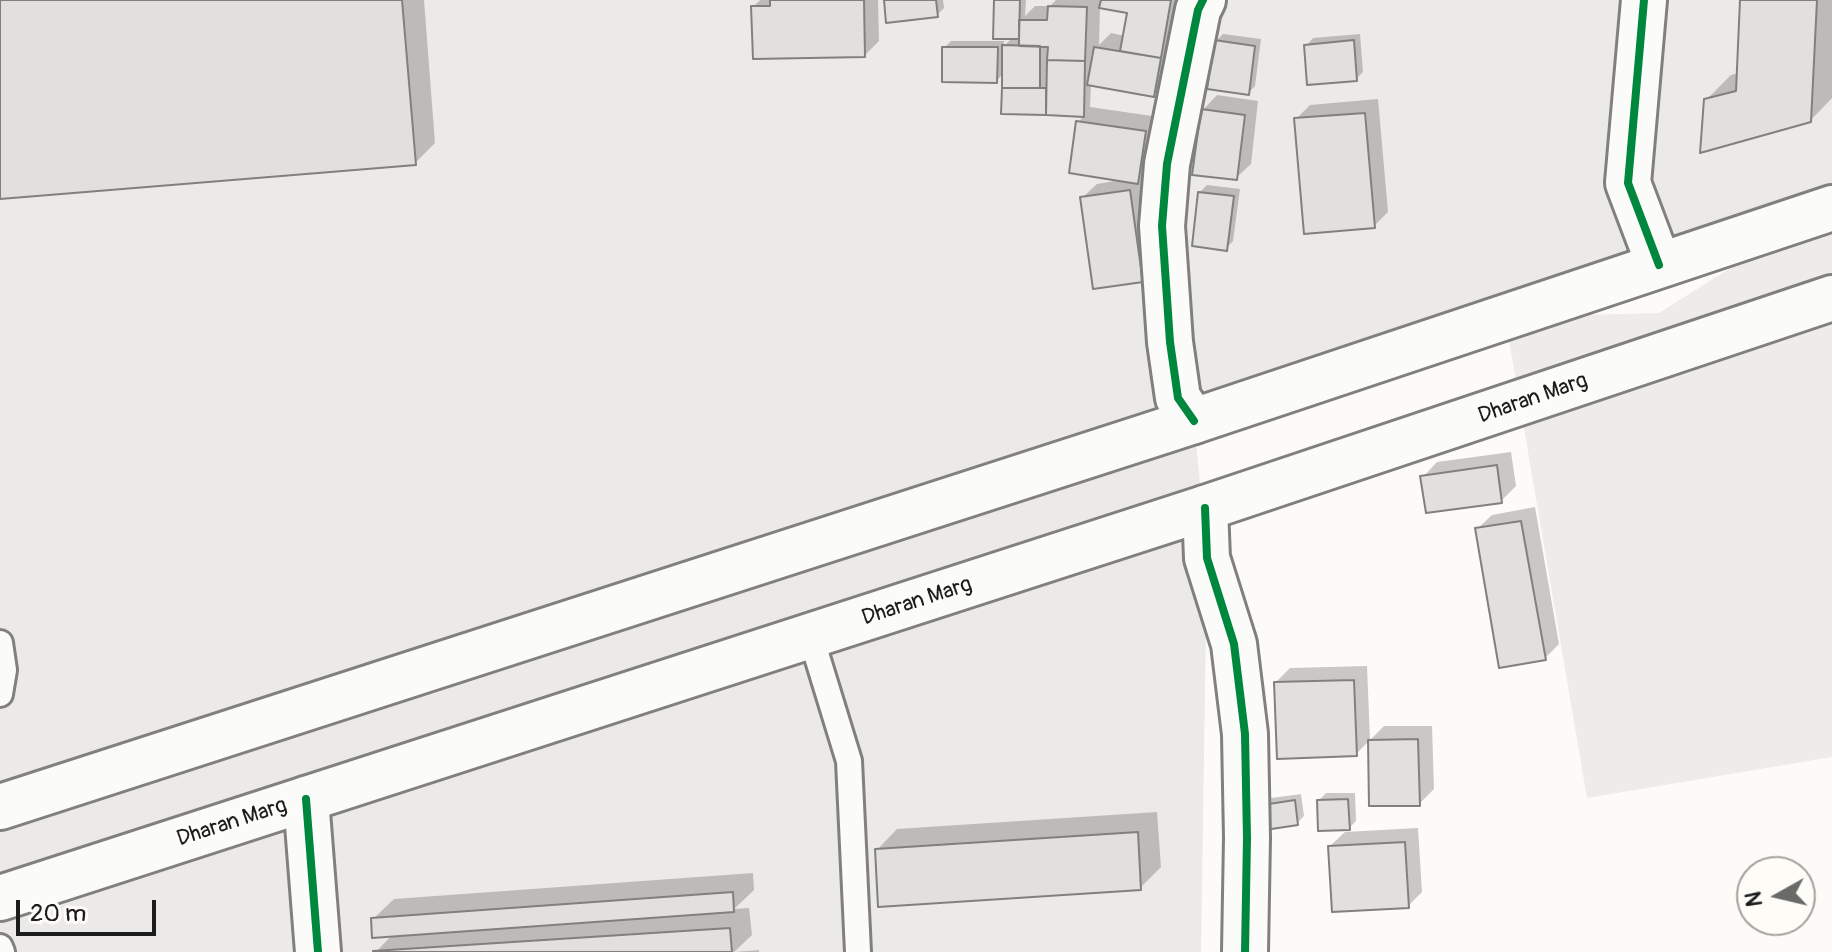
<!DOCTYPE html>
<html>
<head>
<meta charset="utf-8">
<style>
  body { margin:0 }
  #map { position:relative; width:1832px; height:952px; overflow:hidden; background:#fcfbf8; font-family:Pangolin,sans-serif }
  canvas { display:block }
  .north { position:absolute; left:1736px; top:856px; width:80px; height:80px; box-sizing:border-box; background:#fdfcf7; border:2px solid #a3a29f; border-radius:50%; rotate:262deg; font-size:22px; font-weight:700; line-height:32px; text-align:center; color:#1c1c1c }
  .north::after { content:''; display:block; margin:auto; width:28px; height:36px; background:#6a6a69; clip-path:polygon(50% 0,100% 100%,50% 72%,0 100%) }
  .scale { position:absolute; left:16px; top:900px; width:140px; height:36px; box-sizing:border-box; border:4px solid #1c1c1c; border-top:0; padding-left:10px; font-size:24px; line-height:28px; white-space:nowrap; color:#1c1c1c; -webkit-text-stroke:6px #fdfcf7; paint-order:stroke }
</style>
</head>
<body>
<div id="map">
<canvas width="1832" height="952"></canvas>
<div class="north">N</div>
<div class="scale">20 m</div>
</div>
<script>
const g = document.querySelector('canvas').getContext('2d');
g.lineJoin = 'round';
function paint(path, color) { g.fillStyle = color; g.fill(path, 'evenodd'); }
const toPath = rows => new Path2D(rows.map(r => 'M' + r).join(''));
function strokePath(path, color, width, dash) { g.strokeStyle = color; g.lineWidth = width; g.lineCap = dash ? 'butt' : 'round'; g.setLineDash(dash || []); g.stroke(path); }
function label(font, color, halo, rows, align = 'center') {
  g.font = font + ' Pangolin,sans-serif'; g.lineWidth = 6; g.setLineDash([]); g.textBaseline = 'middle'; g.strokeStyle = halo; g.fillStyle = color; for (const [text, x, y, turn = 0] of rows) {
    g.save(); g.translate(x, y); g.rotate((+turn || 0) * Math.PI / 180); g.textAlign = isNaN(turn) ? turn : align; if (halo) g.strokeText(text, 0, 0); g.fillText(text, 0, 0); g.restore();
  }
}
const built = toPath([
  [0,0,1832,0,1832,208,1194,421,1207,558,1201,952,0,952]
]);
const green = toPath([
  [1832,208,1832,757,1587,798,1505,317,1659,313,1821,211]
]);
const shadow = toPath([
  [0,0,424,0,435,143,415,163,0,197],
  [760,0,878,0,879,41,864,56,753,7],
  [886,0,943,0,944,8,937,15],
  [996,0,1026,0,1025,16,1035,6,1050,6,1056,0,1182,0,1168,80,1154,95,1091,84,1090,107,1159,117,1152,167,1143,176,1156,266,1142,280,1082,198,1097,184,1121,180,1078,122,1085,115,1003,112,1004,73,996,81,944,48,951,41,1004,41,1004,46,1013,37],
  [1100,6,1129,11,1125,36,1111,33,1099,45],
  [1742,0,1832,0,1832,98,1810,121,1706,100,1731,75,1739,73],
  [1223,34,1261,39,1255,86,1248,93,1216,41],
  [1360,34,1363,72,1356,79,1306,46,1313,38],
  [1217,95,1258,101,1251,164,1236,178,1203,110],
  [1378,99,1388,212,1374,226,1296,119,1310,105],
  [1207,185,1240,189,1233,241,1226,248,1200,192],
  [1511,452,1516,486,1501,501,1423,477,1437,462],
  [1535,507,1559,644,1545,658,1477,529,1492,515],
  [1367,666,1370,740,1384,726,1432,726,1434,789,1419,804,1370,740,1356,754,1276,682,1290,668],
  [1326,793,1355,793,1356,821,1349,828,1319,800],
  [1301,794,1304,816,1297,823,1264,805,1271,798],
  [1157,812,1161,867,1140,888,877,850,897,829],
  [1418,828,1422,892,1408,906,1330,846,1345,832],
  [753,873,754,890,734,909,749,908,752,935,734,952,759,950,759,952,376,952,393,934,373,919,394,899]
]);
const building = toPath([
  [0,0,402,0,416,165,0,199,0,0],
  [770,0,864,0,865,57,753,59,751,6,770,6,770,0],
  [884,0,936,0,938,17,886,23,884,0],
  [994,0,1020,0,1019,39,993,39,994,0],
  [1101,0,1171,0,1161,58,1120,51,1127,13,1099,8,1101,0],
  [1740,0,1817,0,1811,122,1700,153,1704,99,1736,91,1740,0],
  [1048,6,1087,7,1085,61,1047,60,1048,47,1019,46,1019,20,1047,20,1048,6],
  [1214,40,1255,46,1249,95,1207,89,1214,40],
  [1354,40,1357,81,1307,85,1304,45,1354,40],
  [1002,45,1040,46,1040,88,1002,88,1002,45],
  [942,47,998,47,997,83,942,82,942,47],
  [1094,47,1161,58,1154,97,1087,85,1094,47],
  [1047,60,1085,61,1084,117,1046,115,1047,60],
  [1002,88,1046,88,1046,115,1001,114,1002,88],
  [1201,109,1245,115,1237,180,1192,175,1201,109],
  [1365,113,1375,228,1304,234,1294,118,1365,113],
  [1076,121,1146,131,1138,184,1069,173,1076,121],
  [1130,190,1143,282,1093,289,1080,197,1130,190],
  [1198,192,1234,196,1227,251,1192,246,1198,192],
  [1497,465,1502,503,1426,513,1420,476,1497,465],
  [1521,521,1546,660,1499,668,1475,528,1521,521],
  [1354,680,1357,756,1277,759,1274,682,1354,680],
  [1418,739,1420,806,1369,806,1368,740,1418,739],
  [1348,799,1350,830,1318,831,1317,800,1348,799],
  [1295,800,1298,825,1265,830,1262,805,1295,800],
  [1138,832,1141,890,878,907,875,849,1138,832],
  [1405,842,1409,908,1332,912,1328,846,1405,842],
  [733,892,734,912,372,938,371,918,733,892],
  [730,928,732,952,373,952,373,951,730,928]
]);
const lane = toPath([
  [811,637,849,761,858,952],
  [0,643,4,670,0,694],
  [0,947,2,952]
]);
const street = toPath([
  [1644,0,1628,183,1659,265],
  [1205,508,1207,558,1234,644,1245,734,1247,838,1245,952],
  [306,799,318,952]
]);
const secondary = toPath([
  [1194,421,1178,398,1170,342,1162,226,1167,164,1198,10,1203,0]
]);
const primary = toPath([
  [0,807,1194,421,1832,208],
  [0,898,1205,508,1832,298]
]);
const cycleway = toPath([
  [1644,0,1628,183,1659,265],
  [1194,421,1178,398,1170,342,1162,226,1167,164,1198,10,1203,0],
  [1205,508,1207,558,1234,644,1245,734,1247,838,1245,952],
  [306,799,318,952]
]);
const streetNames = [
  ["Dharan Marg",1533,399,-19],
  ["Dharan Marg",917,602,-18],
  ["Dharan Marg",232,823,-18]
];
paint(built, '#ebeae8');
paint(green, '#edece8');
paint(shadow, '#0003');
paint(building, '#e1e0de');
strokePath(building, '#81807f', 2);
strokePath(lane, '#81807f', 30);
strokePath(street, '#81807f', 50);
strokePath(secondary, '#81807f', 50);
strokePath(primary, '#81807f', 50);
strokePath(lane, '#fbfbf9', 24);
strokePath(street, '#fbfbf9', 44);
strokePath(secondary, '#fbfbf9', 44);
strokePath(primary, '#fbfbf9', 44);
strokePath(cycleway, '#00873e', 8);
label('22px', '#1c1c1c', '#fdfcf7', streetNames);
</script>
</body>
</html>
